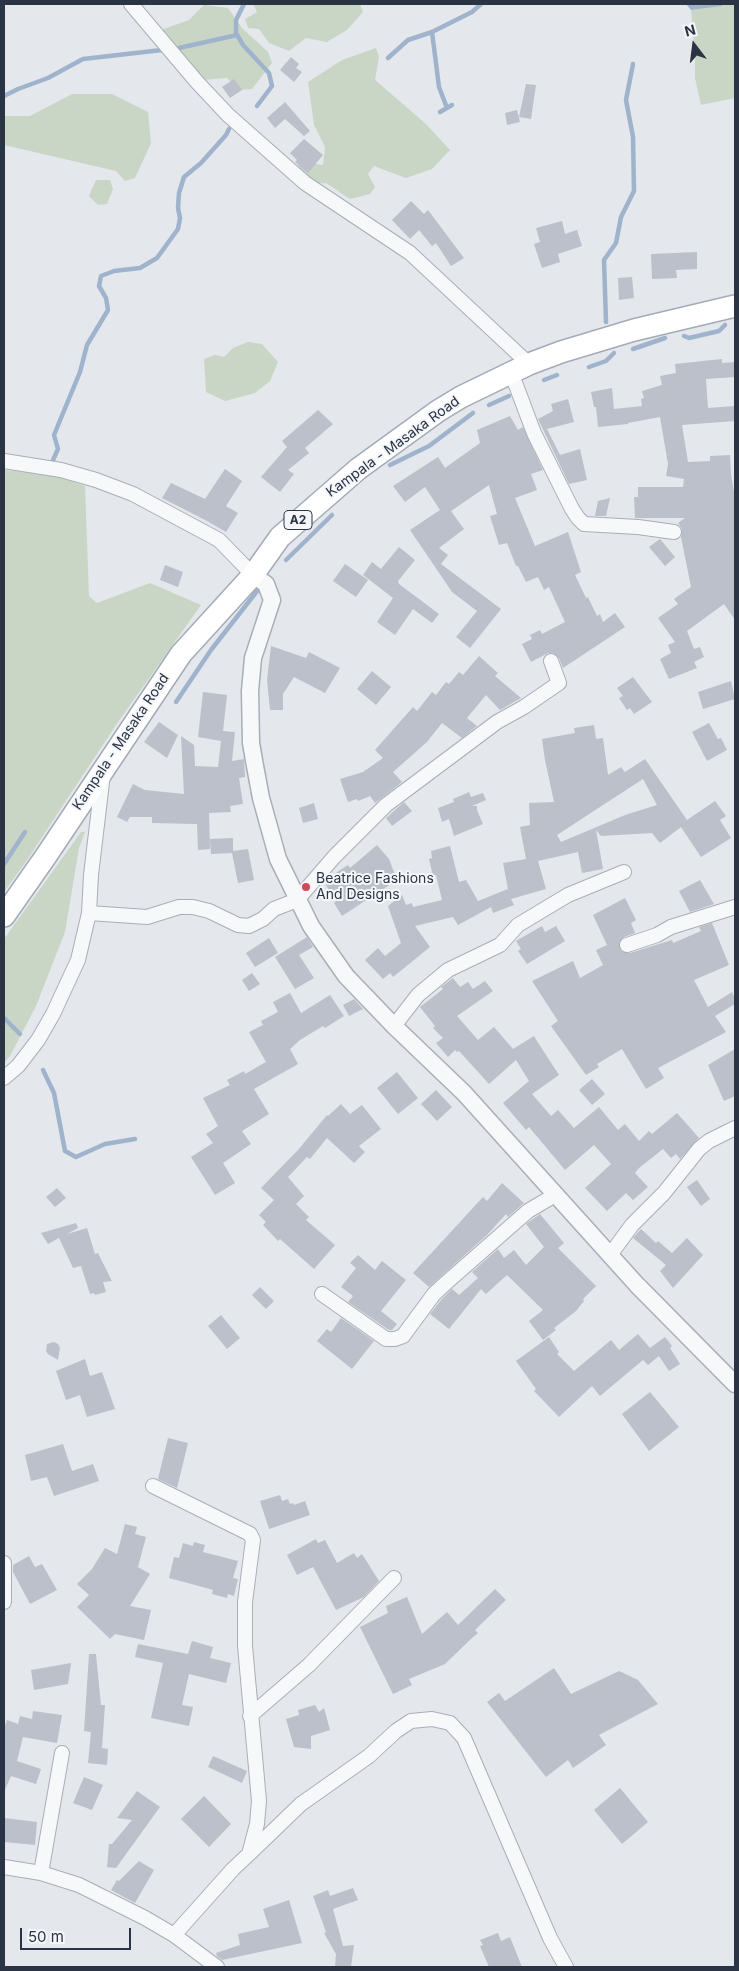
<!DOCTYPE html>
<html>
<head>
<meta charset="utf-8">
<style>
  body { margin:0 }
  #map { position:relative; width:739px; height:1971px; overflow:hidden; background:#e4e7ec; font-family:Inter,sans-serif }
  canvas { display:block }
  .frame { position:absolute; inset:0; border:5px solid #2b3445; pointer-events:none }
  .north { position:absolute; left:669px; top:20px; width:50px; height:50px; -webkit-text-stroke:4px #f4f6f9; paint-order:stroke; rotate:345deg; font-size:14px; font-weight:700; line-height:20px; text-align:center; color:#2b3445 }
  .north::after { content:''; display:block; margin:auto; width:18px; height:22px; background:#2b3445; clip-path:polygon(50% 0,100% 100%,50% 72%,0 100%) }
  .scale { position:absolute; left:20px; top:1928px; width:111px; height:22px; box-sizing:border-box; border:2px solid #2b3445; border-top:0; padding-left:6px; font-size:15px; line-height:18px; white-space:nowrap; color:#2b3445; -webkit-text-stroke:4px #f4f6f9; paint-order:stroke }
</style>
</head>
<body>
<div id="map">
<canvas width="739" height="1971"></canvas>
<div class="frame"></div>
<div class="north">N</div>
<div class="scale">50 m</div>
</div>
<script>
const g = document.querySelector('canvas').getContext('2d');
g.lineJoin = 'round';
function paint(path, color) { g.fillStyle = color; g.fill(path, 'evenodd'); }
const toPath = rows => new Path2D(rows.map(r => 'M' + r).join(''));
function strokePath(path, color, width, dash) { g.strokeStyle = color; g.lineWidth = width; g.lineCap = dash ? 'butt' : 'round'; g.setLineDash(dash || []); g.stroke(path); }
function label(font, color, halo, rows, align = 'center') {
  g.font = font + ' Inter,sans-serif'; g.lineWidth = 4; g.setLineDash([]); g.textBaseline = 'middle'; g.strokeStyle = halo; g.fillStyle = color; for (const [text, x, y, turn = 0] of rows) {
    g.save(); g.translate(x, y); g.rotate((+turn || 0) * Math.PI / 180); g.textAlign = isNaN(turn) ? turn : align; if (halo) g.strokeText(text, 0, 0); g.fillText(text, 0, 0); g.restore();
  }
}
const green = toPath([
  [253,4,360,4,363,12,347,30,327,42,306,38,289,51,269,43,259,29,248,28,245,19,257,12],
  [722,4,735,4,735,98,701,105,695,78,695,56,691,10,722,6],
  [204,5,228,8,242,28,268,52,272,63,252,89,239,90,227,78,202,80,161,30,189,20],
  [376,48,379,57,375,80,426,124,450,150,432,169,406,178,374,166,368,174,375,187,370,194,350,199,326,183,313,184,296,166,307,163,323,165,325,147,314,125,308,82,342,60],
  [72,94,112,94,148,112,151,143,135,178,125,181,116,171,4,145,4,116,30,116],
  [96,180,110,180,113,189,107,204,98,205,89,196],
  [248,342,262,344,278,362,270,381,255,393,225,401,206,392,204,359,215,355,224,357,233,348],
  [4,470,53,475,85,486,89,596,97,603,150,583,201,605,118,722,25,863,4,892],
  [81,832,85,832,79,848,65,932,36,1006,10,1056,4,1063,4,939]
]);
const water = toPath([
  [686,4,722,4,722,6,691,10]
]);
const stream = toPath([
  [244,4,236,20,236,33,243,45,269,73,272,86,257,106],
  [432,32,439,87,447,108],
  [179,48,237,35],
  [388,58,408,40,432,32,472,12,481,4],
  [4,96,18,89,48,78,83,59,162,50],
  [440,112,452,105],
  [606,322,604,260,616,243,621,217,634,191,633,137,626,100,633,64],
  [684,336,689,338,719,331,725,325],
  [633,349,665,338],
  [589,367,606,361,614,353],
  [544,380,557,375],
  [489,405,509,396],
  [53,460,58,449,54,435,80,372,87,345,108,310,106,298,99,286,101,276,114,271,140,268,157,258,178,229,180,218,178,208,179,193,184,177,201,163,226,135,229,129],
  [390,465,429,446,473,413],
  [286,560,332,515],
  [176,702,211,650,261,586],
  [4,864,25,832],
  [4,1018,20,1034],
  [43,1070,54,1093,65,1151,76,1157,105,1144,135,1139]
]);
const building = toPath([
  [291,57,299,64,296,68,302,72,294,82,280,70],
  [234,79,242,90,230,98,222,87],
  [526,84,536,85,531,119,519,117],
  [285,102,310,131,304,136,285,119,275,128,267,118],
  [517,110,520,122,507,125,505,113],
  [304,139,323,155,308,173,295,162,297,160,290,153],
  [411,201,424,214,428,210,464,258,451,266,436,243,432,246,419,230,410,239,392,220],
  [562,221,565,234,577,230,582,246,558,254,560,262,542,268,534,244,540,242,536,228],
  [697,252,697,269,676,270,677,278,652,279,651,254],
  [632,277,634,298,619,300,618,278],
  [722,359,722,363,735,362,735,377,706,379,708,408,735,406,735,421,682,425,688,462,710,461,710,456,730,455,731,474,735,498,735,620,724,604,687,631,694,649,700,647,704,657,694,662,697,668,669,679,660,659,671,653,668,645,675,642,658,618,678,604,674,599,691,587,681,537,682,529,678,523,685,518,635,518,634,497,638,497,638,487,683,487,684,479,666,476,668,464,660,417,628,423,628,424,598,427,596,407,594,407,591,392,612,388,614,409,642,406,641,399,644,398,642,391,662,385,660,376,676,373,675,364],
  [568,399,574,422,547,429,560,455,580,449,587,480,569,484,538,419,553,411,551,404],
  [318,410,333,424,305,448,309,453,288,470,294,474,280,492,261,477,287,447,282,441],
  [510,416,518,430,523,427,543,470,531,474,537,490,515,498,535,546,568,532,581,572,575,575,586,598,588,597,597,616,600,614,603,622,615,613,625,627,563,668,559,658,553,653,548,653,531,662,522,644,532,639,530,635,540,630,542,634,565,622,549,587,544,590,538,577,526,582,518,566,516,566,507,543,499,545,490,516,497,514,489,485,451,511,464,529,439,548,448,555,441,564,501,609,470,648,456,637,477,611,452,592,410,530,440,510,425,487,405,502,393,486,438,457,445,468,480,443,477,430],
  [225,469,242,481,226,506,238,513,226,532,207,521,162,498,171,483,205,499],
  [610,498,606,516,595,516,598,501],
  [660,539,675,557,665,566,649,547],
  [399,547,415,560,398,581,399,584,439,614,432,623,413,609,395,635,377,622,393,598,363,575,372,562,381,569],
  [345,564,368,580,356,597,333,581],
  [165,565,183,572,178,587,160,580],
  [271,646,306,658,309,652,340,668,325,693,294,677,283,694,283,710,270,710,267,680],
  [479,656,498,673,495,676,521,698,500,710,486,695,467,718,477,726,462,738,442,723,427,742,393,772,402,782,375,803,370,796,358,801,357,799,348,802,340,779,363,772,383,758,375,750,413,707,417,711,432,692,436,695,446,682,449,684,459,672,463,675],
  [372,671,391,687,376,705,357,689],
  [633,677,652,702,634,714,630,708,627,710,619,698,623,696,617,688],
  [731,681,735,699,703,709,698,692],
  [203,692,227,695,223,731,235,732,232,761,244,759,245,777,239,778,243,804,230,806,231,812,209,813,210,849,198,850,197,824,152,823,152,817,130,817,127,822,117,817,133,784,145,790,184,794,181,736,194,745,195,766,218,767,221,741,198,737],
  [159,722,178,735,167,758,144,742],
  [709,723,718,739,721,738,727,750,707,761,692,732],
  [594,725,596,739,603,738,608,775,621,767,625,772,645,759,687,820,715,801,726,816,720,820,731,838,701,857,681,827,660,843,652,833,601,836,596,830,603,869,582,873,578,852,538,861,546,889,511,899,514,905,493,913,491,907,458,925,453,917,415,926,430,947,393,977,390,973,383,979,365,960,378,948,385,956,401,943,388,906,402,895,406,905,412,903,413,907,442,900,436,875,433,876,429,859,432,858,431,851,450,846,459,882,466,880,478,901,508,889,503,863,526,859,520,827,530,825,529,803,554,802,545,760,542,739,575,733,574,728],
  [643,779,657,805,625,815,561,842,557,835],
  [469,792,471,797,483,793,486,800,472,806,477,806,477,810,483,824,454,836,449,819,442,822,438,808,454,802,453,799],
  [404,802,412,811,392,826,386,818],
  [314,803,318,819,303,823,299,808],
  [233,838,233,851,248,849,254,880,238,883,232,853,211,854,210,839],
  [377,845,389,859,397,880,342,916,334,903,336,901,324,882,328,878,348,865,350,868],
  [700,880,714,904,690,912,679,891],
  [625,898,636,920,631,923,635,933,624,937,619,943,621,951,630,953,672,940,673,943,701,931,699,927,712,923,729,965,694,980,708,1007,732,992,735,999,735,1004,715,1016,726,1032,658,1068,664,1078,646,1089,622,1049,597,1064,599,1067,586,1075,551,1026,558,1021,532,981,573,961,580,978,603,965,596,950,607,945,593,915],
  [542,926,545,932,556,926,565,941,527,964,518,951,521,949,516,941],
  [307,937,313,947,299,955,314,978,295,989,275,957],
  [269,938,278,953,255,967,246,953],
  [252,973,260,984,249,991,242,980],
  [453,978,460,987,468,982,473,989,485,981,493,991,457,1016,478,1040,494,1027,513,1049,534,1036,537,1041,559,1075,532,1094,551,1116,558,1110,574,1128,599,1107,618,1130,625,1124,639,1141,649,1131,652,1134,677,1113,699,1138,680,1159,676,1154,671,1158,663,1149,639,1168,635,1173,648,1187,633,1200,626,1193,607,1211,585,1188,611,1164,594,1145,565,1170,529,1127,526,1130,503,1103,529,1081,516,1060,489,1084,459,1051,457,1052,455,1050,448,1057,436,1043,443,1038,433,1028,435,1026,420,1007,438,993,443,989,441,987],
  [290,993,301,1013,330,995,344,1016,325,1028,323,1026,300,1040,290,1049,298,1064,254,1089,269,1114,242,1131,251,1144,223,1163,235,1183,215,1195,191,1157,213,1143,206,1134,218,1126,203,1098,230,1085,227,1080,244,1071,245,1074,266,1062,249,1032,263,1025,261,1021,278,1012,273,1002],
  [354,999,363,1009,349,1016,343,1005],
  [735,1049,735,1096,724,1101,708,1065],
  [397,1072,418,1098,398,1114,377,1088],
  [592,1079,605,1094,592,1105,579,1090],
  [436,1090,452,1107,437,1121,421,1104],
  [341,1104,350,1114,362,1105,381,1129,359,1146,365,1152,354,1163,327,1138,310,1159,307,1157,288,1177,304,1196,296,1204,309,1217,306,1220,335,1245,314,1269,280,1239,278,1241,263,1225,266,1222,259,1215,274,1200,261,1188,298,1150,327,1115,328,1116],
  [697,1180,710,1199,701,1206,687,1187],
  [502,1183,524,1203,508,1217,506,1214,487,1235,429,1287,413,1273,483,1197,487,1201],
  [57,1188,66,1198,55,1207,46,1197],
  [540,1214,564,1243,558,1248,596,1286,583,1299,584,1301,576,1311,554,1328,556,1330,543,1340,529,1321,543,1310,507,1275,486,1294,481,1289,449,1329,430,1314,441,1300,452,1289,459,1295,478,1278,472,1272,498,1249,504,1258,514,1250,526,1265,544,1247,526,1224],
  [76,1223,78,1228,67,1234,87,1228,95,1254,98,1253,112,1281,103,1282,106,1292,95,1295,94,1293,90,1294,81,1266,73,1268,59,1238,48,1244,41,1233],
  [641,1229,656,1243,658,1241,672,1253,687,1238,703,1255,673,1288,660,1271,666,1265,633,1238],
  [358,1255,375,1270,382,1261,406,1280,381,1311,397,1324,392,1330,389,1330,348,1302,353,1296,341,1287,356,1268,350,1263],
  [260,1287,274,1301,266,1309,252,1295],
  [221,1315,240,1338,227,1349,208,1326],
  [341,1318,374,1341,352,1369,317,1341,327,1329,331,1332],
  [638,1334,650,1348,665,1337,672,1346,670,1348,680,1364,669,1371,659,1356,648,1365,643,1360,600,1396,592,1386,559,1417,534,1391,536,1389,516,1361,549,1337,559,1352,557,1354,574,1371,611,1340,619,1350],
  [54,1342,58,1344,60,1348,58,1360,48,1354,46,1351,47,1344],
  [85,1359,90,1376,102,1372,115,1409,87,1417,80,1395,66,1400,56,1371],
  [650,1392,679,1427,649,1451,622,1414],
  [168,1438,188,1443,177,1488,158,1479],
  [63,1444,72,1471,93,1464,99,1481,54,1496,47,1477,31,1481,25,1455],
  [280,1495,282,1501,288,1499,290,1504,293,1503,294,1505,305,1501,310,1515,269,1529,260,1501],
  [125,1524,137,1527,135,1534,146,1537,138,1567,150,1574,130,1606,151,1610,144,1640,115,1634,110,1639,77,1607,89,1595,77,1584,92,1569,105,1548,117,1554],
  [316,1539,318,1543,325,1540,337,1563,354,1553,357,1558,362,1554,379,1581,364,1597,336,1610,313,1567,297,1575,287,1555],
  [194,1542,205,1545,203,1552,238,1561,233,1578,238,1579,234,1596,228,1594,227,1598,212,1594,213,1590,210,1589,169,1578,174,1557,179,1558,183,1543,193,1546],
  [29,1556,35,1567,42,1564,57,1590,30,1604,13,1572,13,1565],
  [495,1589,506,1600,475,1630,478,1633,472,1638,445,1664,409,1679,412,1685,393,1694,360,1627,388,1613,386,1606,407,1597,422,1634,447,1612,458,1625],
  [192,1641,213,1647,210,1658,231,1663,226,1683,189,1674,182,1705,193,1707,189,1726,151,1718,163,1663,135,1657,138,1644,188,1654],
  [89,1654,96,1654,101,1705,105,1705,102,1748,108,1749,107,1765,88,1763,91,1732,84,1731],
  [71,1663,68,1684,34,1690,31,1670],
  [554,1668,571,1694,619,1671,638,1680,658,1704,599,1735,606,1745,573,1768,568,1760,546,1777,487,1702,499,1693,505,1701],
  [315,1705,319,1712,324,1708,330,1730,311,1736,311,1749,294,1747,286,1719,299,1715,298,1710],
  [33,1711,62,1715,57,1743,23,1737,17,1761,41,1769,36,1784,11,1776,4,1792,4,1728,7,1720,18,1724,20,1716,32,1719],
  [213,1756,247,1771,242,1783,208,1767],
  [84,1777,103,1785,92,1810,73,1803],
  [620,1788,648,1822,622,1844,594,1810],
  [137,1791,160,1807,116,1868,107,1867,109,1844,112,1844,132,1820,117,1818],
  [204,1796,231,1824,209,1847,181,1819],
  [4,1818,37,1822,35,1845,4,1842],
  [139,1861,154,1870,135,1903,111,1890,117,1880,119,1881],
  [353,1888,358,1900,333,1909,343,1946,354,1945,351,1967,335,1967,336,1954,324,1933,326,1932,313,1896,328,1890,330,1896],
  [289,1900,302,1943,222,1960,217,1956,216,1953,240,1945,238,1934,269,1927,263,1909],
  [498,1933,501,1941,510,1937,522,1967,489,1967,480,1946,483,1945,480,1940]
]);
const minor = toPath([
  [131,4,197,82,228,115,305,183,410,253,529,364],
  [511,372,534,433,572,509,578,518,584,524,638,527,674,532],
  [4,461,61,470,96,480,133,494,219,540,253,575],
  [89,913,147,917,179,907,193,907,209,911,238,925,249,926,263,919,274,909,297,900,334,857,386,805,497,722,524,707,559,683,551,661],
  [627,945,657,935,671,927,735,907],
  [394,1026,418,995,448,970,500,945,518,925,568,895,624,872],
  [4,1078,18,1066,38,1040,53,1014,78,960,89,913,91,875,103,774],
  [610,1255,632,1225,664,1193,699,1149,709,1141,735,1128],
  [322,1294,386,1339,395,1339,403,1336,434,1294,447,1282,528,1211,555,1195],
  [153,1486,242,1530,250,1534,253,1540,245,1602,245,1646,259,1801,257,1824,249,1854,233,1869,174,1935],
  [4,1563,4,1602],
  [250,1716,309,1665,394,1578],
  [249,1854,301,1804,369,1756,396,1731,411,1721,432,1719,450,1723,464,1738,550,1938,566,1967],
  [4,1867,41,1873,79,1885,145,1918,174,1935,217,1967],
  [41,1873,62,1753]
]);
const tertiary = toPath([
  [253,575,266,584,272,600,253,658,250,691,251,743,255,766,261,798,278,859,311,926,346,976,394,1026,464,1093,637,1285,735,1384]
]);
const primary = toPath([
  [4,916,46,856,181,654,253,575,280,537,358,469,438,411,461,397,529,364,561,352,634,330,735,306]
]);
const markers = [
  [306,887,5,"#d1495b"]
];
const shields = [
  [298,520,28]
];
const shieldNames = [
  ["A2",298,520]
];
const streetNames = [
  ["Kampala - Masaka Road",393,447,-36],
  ["Kampala - Masaka Road",121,742,-56]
];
const poiNames = [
  ["Beatrice Fashions",316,879],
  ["And Designs",316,895]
];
paint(green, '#c9d6c5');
paint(water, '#9fb4cc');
strokePath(stream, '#9fb4cc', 4.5);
paint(building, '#bbc0ca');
strokePath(minor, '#a9aeb7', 16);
strokePath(tertiary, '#a9aeb7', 19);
strokePath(primary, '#a3abb8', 24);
strokePath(minor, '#f7f8fa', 14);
strokePath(tertiary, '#f7f8fa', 16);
strokePath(primary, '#fff', 21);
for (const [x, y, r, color] of markers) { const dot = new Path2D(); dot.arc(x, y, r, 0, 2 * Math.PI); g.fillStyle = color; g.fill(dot); strokePath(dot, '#f4f6f9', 2); }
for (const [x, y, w] of shields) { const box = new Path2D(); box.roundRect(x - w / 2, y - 9.5, w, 19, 4); g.fillStyle = '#f4f6f9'; g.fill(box); strokePath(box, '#2b3445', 1); }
label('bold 12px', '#2b3445', null, shieldNames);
label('14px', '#2b3445', '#f4f6f9', streetNames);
label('14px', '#2b3445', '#f4f6f9', poiNames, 'left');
</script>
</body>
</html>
